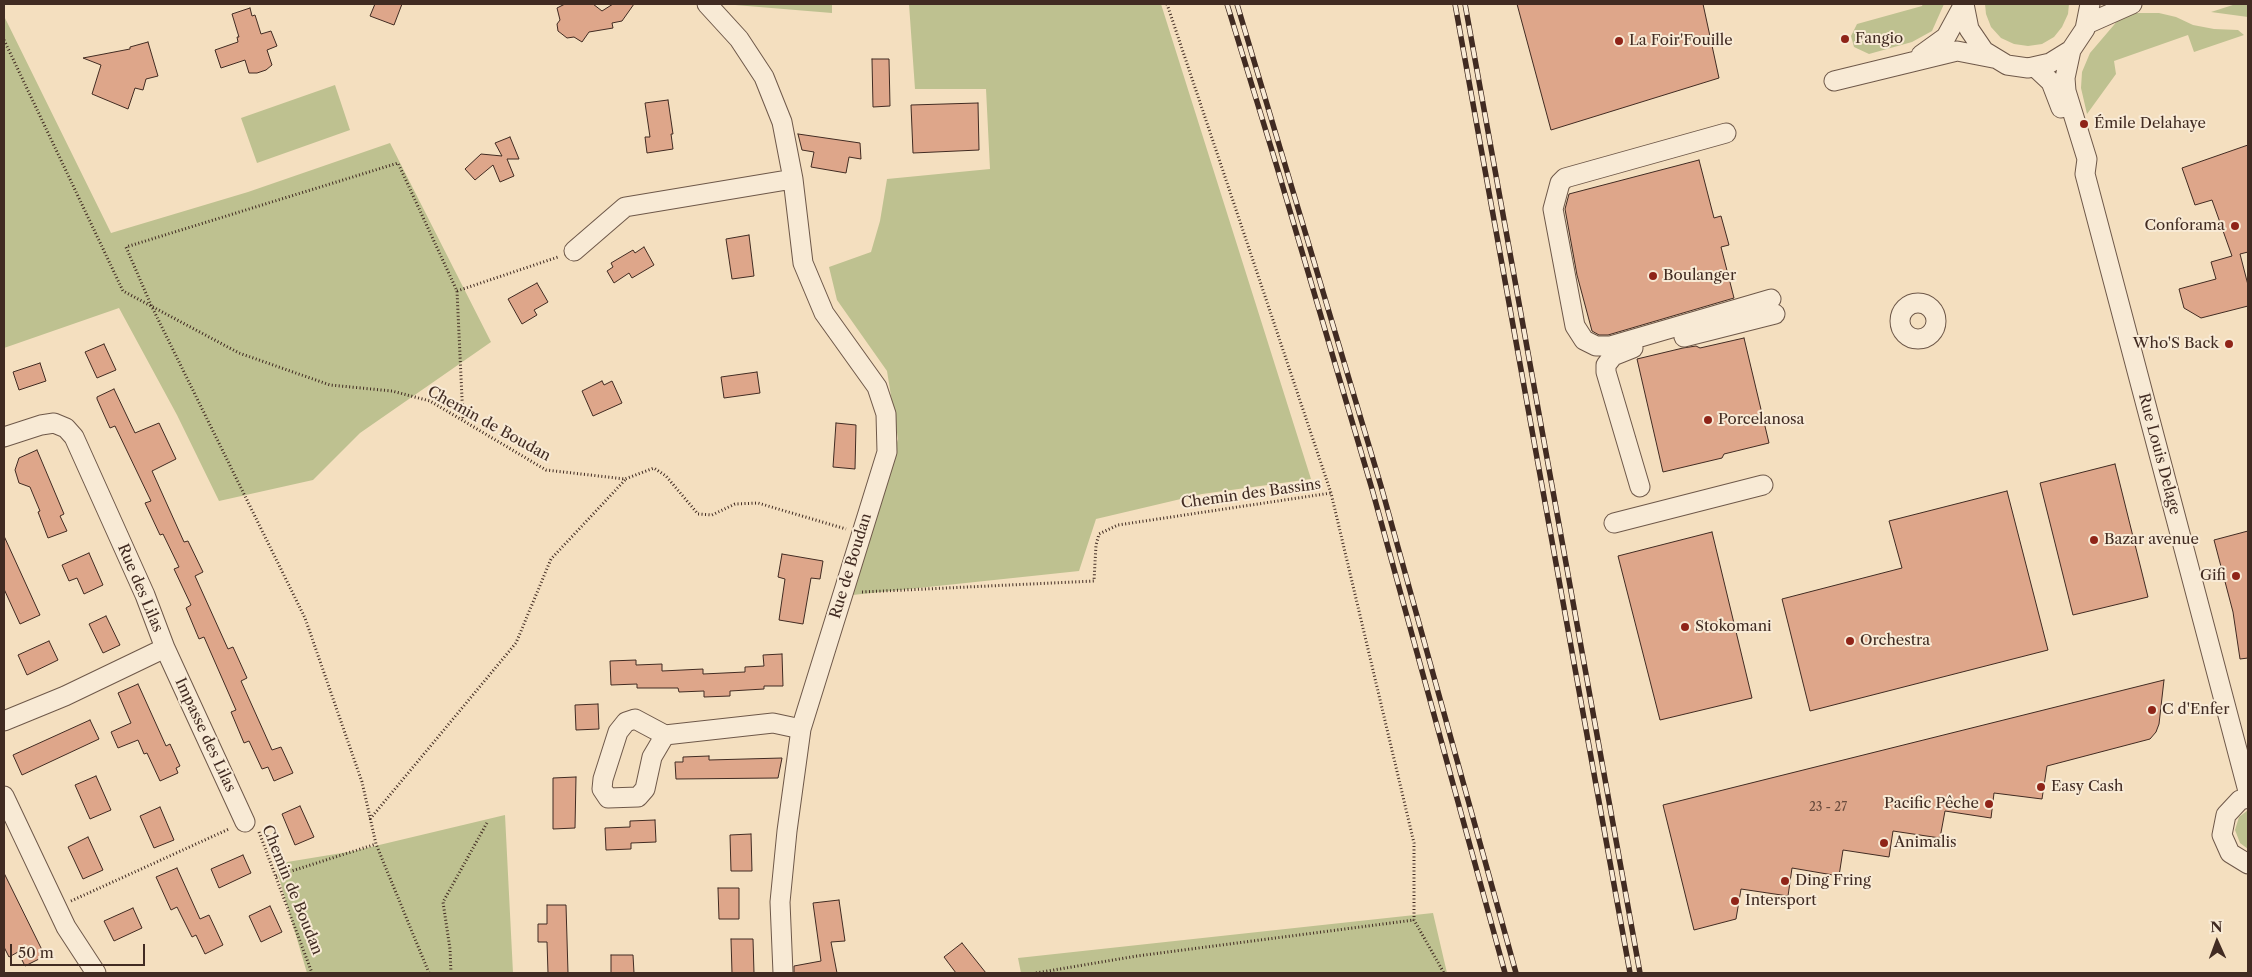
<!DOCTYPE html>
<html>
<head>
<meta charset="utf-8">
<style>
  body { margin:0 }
  #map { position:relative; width:2252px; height:977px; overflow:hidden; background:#f4dfbf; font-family:"Libre Caslon Text",serif }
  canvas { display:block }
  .frame { position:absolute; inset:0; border:5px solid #412b22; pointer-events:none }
  .north { position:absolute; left:2192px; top:917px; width:50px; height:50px; -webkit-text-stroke:4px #f8ead5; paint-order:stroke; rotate:358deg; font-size:14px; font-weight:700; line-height:20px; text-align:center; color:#412b22 }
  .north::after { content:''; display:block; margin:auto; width:18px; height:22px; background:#412b22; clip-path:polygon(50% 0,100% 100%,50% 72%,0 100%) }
  .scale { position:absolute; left:10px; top:944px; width:135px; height:22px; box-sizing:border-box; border:2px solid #412b22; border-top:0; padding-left:6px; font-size:15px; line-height:18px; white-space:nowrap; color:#412b22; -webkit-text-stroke:4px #f8ead5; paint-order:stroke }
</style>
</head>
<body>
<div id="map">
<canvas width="2252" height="977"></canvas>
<div class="frame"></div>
<div class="north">N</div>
<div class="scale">50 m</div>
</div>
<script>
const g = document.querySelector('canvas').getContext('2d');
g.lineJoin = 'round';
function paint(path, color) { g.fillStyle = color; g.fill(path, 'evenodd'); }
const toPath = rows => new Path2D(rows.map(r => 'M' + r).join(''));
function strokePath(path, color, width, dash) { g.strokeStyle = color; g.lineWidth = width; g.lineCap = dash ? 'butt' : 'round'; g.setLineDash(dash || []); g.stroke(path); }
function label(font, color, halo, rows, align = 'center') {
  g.font = font + ' "Libre Caslon Text",serif'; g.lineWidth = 4; g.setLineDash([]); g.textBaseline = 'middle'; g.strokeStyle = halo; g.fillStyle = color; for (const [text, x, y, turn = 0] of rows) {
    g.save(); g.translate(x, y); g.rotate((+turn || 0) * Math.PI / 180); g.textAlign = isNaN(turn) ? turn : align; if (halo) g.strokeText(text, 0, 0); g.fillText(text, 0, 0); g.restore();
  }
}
const green = toPath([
  [733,4,832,4,832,13,735,5],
  [909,4,1161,4,1311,479,1202,494,1096,519,1079,571,843,596,883,488,898,439,887,371,837,300,829,267,871,252,880,221,887,179,990,169,986,89,915,89],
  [1923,4,1944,4,1932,31,1912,42,1869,54,1854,47,1851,36,1857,24,1922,6],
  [1985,4,2069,4,2068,14,2062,27,2054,37,2042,44,2028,46,2014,44,2001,38,1991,27,1986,14],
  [2236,4,2248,4,2248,17,2211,12],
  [2136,13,2159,13,2176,17,2193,25,2214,29,2238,30,2244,35,2194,52,2188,35,2114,61,2116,74,2087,114,2081,88,2082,72,2090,53,2119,19],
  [4,16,111,233,248,192,390,143,491,342,360,433,313,480,219,501,177,415,119,308,4,348],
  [335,85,350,130,257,163,241,118],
  [2248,810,2248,849,2240,843,2235,830,2239,817],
  [505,815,513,973,307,973,275,864,354,851],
  [1433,913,1447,973,1021,973,1018,958]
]);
const building = toPath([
  [375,4,402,4,394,25,370,16,375,4],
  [565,4,593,4,602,11,613,4,634,4,622,21,612,23,613,28,589,32,582,42,574,37,567,38,558,31,557,24,560,20,557,8,565,4],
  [1517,4,1703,4,1719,78,1551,130,1517,4],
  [250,8,252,16,255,15,261,34,271,31,277,46,267,50,272,65,266,70,257,73,249,73,245,60,221,68,215,50,238,42,237,37,239,37,232,14,250,8],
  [148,42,158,76,146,79,143,90,135,88,128,109,92,94,101,65,83,58,130,49,130,47,148,42],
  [872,59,889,59,890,106,873,107,872,59],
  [668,100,673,134,671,134,673,149,647,153,645,137,650,137,645,103,668,100],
  [978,103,979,150,913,153,911,105,978,103],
  [798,134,860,143,861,159,849,157,846,173,811,167,814,152,802,150,798,134],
  [510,137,519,159,507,159,514,176,500,182,493,165,475,180,465,169,481,154,502,156,495,143,510,137],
  [2248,145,2248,252,2240,254,2248,285,2248,306,2201,318,2184,308,2179,289,2216,279,2211,262,2232,256,2212,200,2195,205,2182,168,2248,145],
  [1699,160,1714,218,1721,216,1729,245,1721,247,1734,298,1608,335,1599,335,1592,331,1577,275,1565,209,1569,194,1699,160],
  [749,235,754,276,732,279,726,239,749,235],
  [644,247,654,265,632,278,629,273,614,283,607,271,613,267,611,263,633,250,635,253,644,247],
  [537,283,548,302,534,310,537,315,522,324,508,299,537,283],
  [1744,338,1769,443,1724,454,1722,458,1663,472,1637,359,1683,348,1696,346,1700,348,1744,338],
  [104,344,116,370,97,378,85,352,104,344],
  [40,363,46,381,19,390,13,372,40,363],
  [757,372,760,393,724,398,721,377,757,372],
  [602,381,604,385,612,381,622,403,593,416,582,391,602,381],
  [114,389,135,433,159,423,176,459,152,471,184,542,188,541,203,572,195,576,228,649,233,647,247,678,241,681,272,750,281,747,293,773,274,781,268,767,262,769,249,741,244,743,231,712,236,710,204,637,199,639,186,608,191,605,174,569,179,567,163,534,160,535,145,503,151,501,115,426,110,428,97,399,97,397,114,389],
  [836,423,856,425,855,469,833,467,836,423],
  [37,450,64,514,60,516,67,531,48,538,38,512,40,511,30,487,19,483,15,470,19,458,37,450],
  [2115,464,2148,597,2073,615,2040,483,2115,464],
  [2007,491,2048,650,1810,711,1782,599,1902,568,1889,521,2007,491],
  [2248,531,2248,658,2240,659,2233,612,2214,540,2248,531],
  [1712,532,1752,698,1660,720,1618,556,1712,532],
  [4,536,40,615,20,624,4,589,4,536],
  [89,553,103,585,84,594,77,578,69,581,62,565,89,553],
  [782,554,823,561,820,579,811,578,803,624,779,620,785,579,778,577,782,554],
  [106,616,120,645,103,653,89,624,106,616],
  [49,641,58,660,27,675,18,655,49,641],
  [782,654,783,686,764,686,764,689,730,691,730,696,704,697,704,691,679,692,678,688,637,688,637,684,611,685,610,661,636,660,636,665,662,664,662,671,703,669,703,674,745,672,745,667,764,666,763,655,782,654],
  [2164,680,2159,724,2156,732,2150,739,2047,766,2042,799,1994,793,1991,818,1945,811,1940,838,1893,831,1889,857,1843,850,1839,876,1792,868,1788,896,1741,889,1736,919,1694,930,1663,805,2164,680],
  [138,684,166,746,170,744,180,766,176,768,178,773,160,781,147,753,144,754,138,740,118,748,111,732,131,723,118,693,138,684],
  [598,704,599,729,576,730,575,705,598,704],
  [90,720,99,739,22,775,13,755,90,720],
  [709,756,709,760,782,758,778,778,676,779,675,762,683,762,683,757,709,756],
  [96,776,111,810,90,819,75,785,96,776],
  [576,777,575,828,553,829,553,778,576,777],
  [300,806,314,837,295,845,282,814,300,806],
  [160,807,174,840,154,848,140,816,160,807],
  [655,820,656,842,631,843,631,849,606,850,605,828,630,827,630,821,655,820],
  [751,834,752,871,731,871,730,835,751,834],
  [88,837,103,870,83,879,68,847,88,837],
  [243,855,251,873,219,888,211,869,243,855],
  [177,868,200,919,209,915,223,945,205,954,196,935,192,937,177,907,171,910,156,877,177,868],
  [4,873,45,956,25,966,18,952,9,957,4,947,4,873],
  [718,888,739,888,739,919,719,919,718,888],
  [839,900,845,941,831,942,837,973,794,973,794,966,821,961,813,903,839,900],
  [547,905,566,905,568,973,548,973,547,942,538,942,538,924,547,924,547,905],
  [270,906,282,932,261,942,249,916,270,906],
  [133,908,142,928,114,941,104,921,133,908],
  [731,939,753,939,754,973,732,973,731,939],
  [962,943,986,973,956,973,944,957,962,943],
  [611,955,633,955,634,973,611,973,611,955]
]);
const path = toPath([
  [1167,4,1331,493,1414,843,1414,920,1444,973],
  [4,40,123,291,239,353,330,385,392,391,430,401,546,470,625,479,654,468,666,476,698,514,712,515,735,504,758,503,846,529],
  [457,291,558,257],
  [862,592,1094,581,1096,545,1099,534,1118,525,1331,493],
  [370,819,516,643,551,559,625,480],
  [259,832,312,973],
  [276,876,376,844],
  [71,901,229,829],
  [429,973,376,844,362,782,305,618,151,305,126,247,398,163,457,291,463,420],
  [451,973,450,949,443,902,488,821],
  [1036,973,1137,956,1414,920]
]);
const minor = toPath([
  [707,4,739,39,764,77,782,122,793,179,803,263,824,313,877,387,886,414,887,452,801,729,787,831,780,902,783,973],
  [1964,4,1969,29,1984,51,2007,65,2028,68,2050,63,2071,50,2085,29,2090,4],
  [2087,24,2132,4],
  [2071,50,2065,78,2066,91,2087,159,2085,174,2248,791],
  [1921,55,1946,37,1964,4],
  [2035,67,2051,82,2061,108],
  [1834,81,1957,51,1993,58],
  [1726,133,1565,178,1560,183,1553,209,1575,326,1584,340,1596,346,1610,346,1771,299],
  [574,251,625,207,793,179],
  '1900 321a18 18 0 1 1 36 0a18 18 0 1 1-36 0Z',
  [1684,337,1775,314],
  [1633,348,1613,356,1606,365,1606,372,1640,487],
  [4,437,41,425,54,423,66,428,74,437,145,595,165,648,65,696,4,721],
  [1614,523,1763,485],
  [165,648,245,822],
  [665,735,652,757,645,789,638,797,608,798,602,789,603,779,618,732,626,722,635,719,665,735,773,723,801,729],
  [4,796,66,927,96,973],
  [2248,798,2240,800,2226,815,2222,835,2230,853,2248,864]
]);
const rail = toPath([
  [1227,4,1277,167,1372,489,1505,973],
  [1237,4,1381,486,1516,973],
  [1455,4,1630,973],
  [1465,4,1640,973]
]);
const markers = [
  [1845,39,5,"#8f2418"],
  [1619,41,5,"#8f2418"],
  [2084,124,5,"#8f2418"],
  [2235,226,5,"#8f2418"],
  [1653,276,5,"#8f2418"],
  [2229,344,5,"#8f2418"],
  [1708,420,5,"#8f2418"],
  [2094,540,5,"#8f2418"],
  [2236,576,5,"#8f2418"],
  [1685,627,5,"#8f2418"],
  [1850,641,5,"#8f2418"],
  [2152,710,5,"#8f2418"],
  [2041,787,5,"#8f2418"],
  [1989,804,5,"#8f2418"],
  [1884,843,5,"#8f2418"],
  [1785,881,5,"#8f2418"],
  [1735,901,5,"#8f2418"]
];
const numberNames = [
  ["23 - 27",1828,808]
];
const poiNames = [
  ["Fangio",1855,39],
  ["La Foir'Fouille",1629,41],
  ["Émile Delahaye",2094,124],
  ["Conforama",2225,226,"right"],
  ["Boulanger",1663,276],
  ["Who'S Back",2219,344,"right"],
  ["Porcelanosa",1718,420],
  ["Bazar avenue",2104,540],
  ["Gifi",2226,576,"right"],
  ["Stokomani",1695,627],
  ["Orchestra",1860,641],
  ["C d'Enfer",2162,710],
  ["Easy Cash",2051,787],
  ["Pacific Pêche",1979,804,"right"],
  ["Animalis",1894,843],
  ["Ding Fring",1795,881],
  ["Intersport",1745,901]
];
const streetNames = [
  ["Chemin de Boudan",489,424,29],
  ["Rue Louis Delage",2159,454,75],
  ["Chemin des Bassins",1251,494,-8],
  ["Rue de Boudan",851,566,-73],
  ["Rue des Lilas",140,588,67],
  ["Impasse des Lilas",205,735,65],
  ["Chemin de Boudan",292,890,68]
];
paint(green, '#bec190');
paint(building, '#dea68a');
strokePath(building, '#412b22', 1);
strokePath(minor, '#6e5849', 21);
strokePath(path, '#412b22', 3, [1, 2.5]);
strokePath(minor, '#f8ead5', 19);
strokePath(rail, '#412b22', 5.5);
strokePath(rail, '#f8ead5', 4, [11]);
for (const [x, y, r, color] of markers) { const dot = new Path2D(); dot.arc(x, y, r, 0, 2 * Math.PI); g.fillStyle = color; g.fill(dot); strokePath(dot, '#f8ead5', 2); }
label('12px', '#684a3c', null, numberNames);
label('15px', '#412b22', '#f8ead5', poiNames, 'left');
label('15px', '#412b22', '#f8ead5', streetNames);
</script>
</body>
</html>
